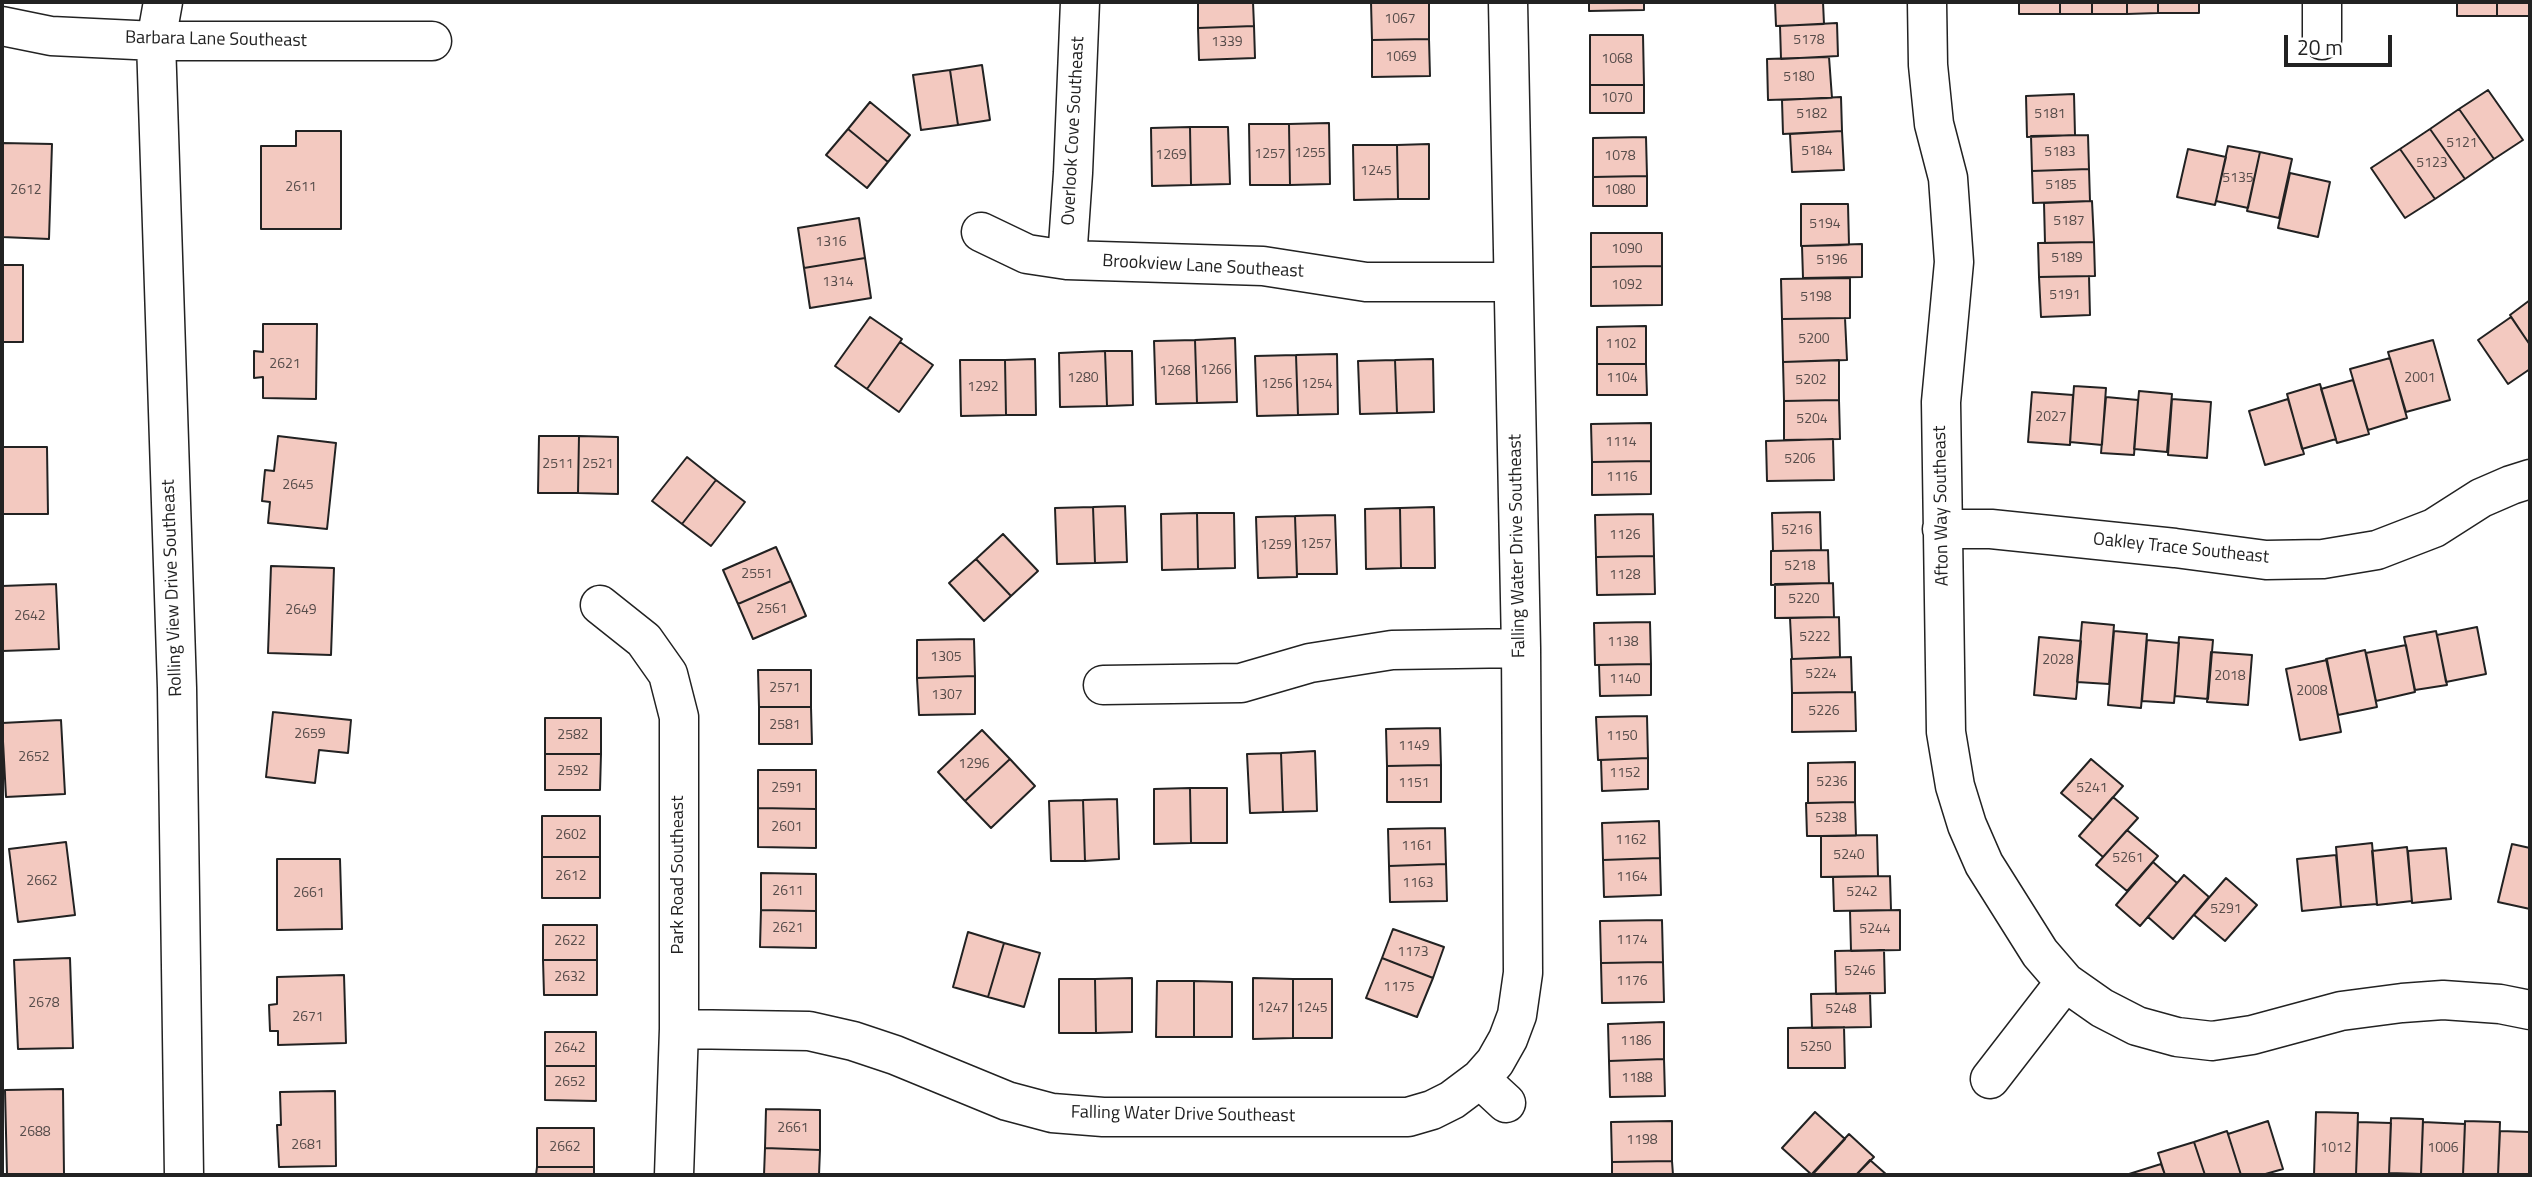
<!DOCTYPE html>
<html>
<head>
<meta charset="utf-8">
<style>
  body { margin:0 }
  #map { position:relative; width:2532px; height:1177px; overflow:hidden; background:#fff; font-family:"Titillium Web",sans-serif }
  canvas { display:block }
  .frame { position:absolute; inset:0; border:4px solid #222; pointer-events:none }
  .scale { position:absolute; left:2284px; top:35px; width:108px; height:32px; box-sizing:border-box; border:4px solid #222; border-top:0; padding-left:9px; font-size:21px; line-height:24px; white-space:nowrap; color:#222; -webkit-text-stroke:5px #fff; paint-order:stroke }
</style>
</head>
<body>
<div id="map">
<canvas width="2532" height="1177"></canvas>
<div class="frame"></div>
<div class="scale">20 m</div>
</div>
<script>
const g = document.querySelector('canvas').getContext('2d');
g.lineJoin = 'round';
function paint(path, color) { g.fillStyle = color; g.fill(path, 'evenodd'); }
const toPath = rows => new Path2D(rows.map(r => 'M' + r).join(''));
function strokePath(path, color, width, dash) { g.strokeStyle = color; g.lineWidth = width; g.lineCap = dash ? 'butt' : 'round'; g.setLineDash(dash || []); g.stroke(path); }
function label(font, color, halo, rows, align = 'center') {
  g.font = font + ' "Titillium Web",sans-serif'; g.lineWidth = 5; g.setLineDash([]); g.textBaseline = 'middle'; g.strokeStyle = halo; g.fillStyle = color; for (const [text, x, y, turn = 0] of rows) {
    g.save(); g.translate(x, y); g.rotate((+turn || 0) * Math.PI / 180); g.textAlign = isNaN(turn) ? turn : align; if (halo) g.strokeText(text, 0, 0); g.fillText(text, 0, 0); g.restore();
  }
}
const building = toPath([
  [1198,2,1253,2,1254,26,1198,28,1198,2],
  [1371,2,1429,2,1429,39,1372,40,1371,2],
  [1589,2,1644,2,1644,10,1589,11,1589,2],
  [1775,2,1823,2,1824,24,1776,26,1775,2],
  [2019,2,2060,2,2060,14,2019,14,2019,2],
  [2060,2,2092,2,2092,14,2060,14,2060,2],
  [2092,2,2127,2,2127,14,2092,14,2092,2],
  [2127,2,2158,2,2158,13,2127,14,2127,2],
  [2158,2,2199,2,2199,13,2158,13,2158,2],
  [2457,2,2497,2,2497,16,2457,16,2457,2],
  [2497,2,2530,2,2530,16,2497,16,2497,2],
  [1837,23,1838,56,1781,59,1780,26,1837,23],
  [1254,26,1255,58,1199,60,1198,28,1254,26],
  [1590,35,1643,35,1644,85,1590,85,1590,35],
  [1429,39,1430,76,1372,77,1372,40,1429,39],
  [1829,57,1832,98,1768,100,1767,59,1829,57],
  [982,65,990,120,958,125,950,70,982,65],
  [950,70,958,125,921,130,913,75,950,70],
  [1590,85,1644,85,1644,113,1590,113,1590,85],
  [2488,90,2523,140,2494,159,2459,109,2488,90],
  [2074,94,2075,135,2027,137,2026,96,2074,94],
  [1841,97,1842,131,1783,134,1782,100,1841,97],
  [870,102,910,135,888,162,848,129,870,102],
  [2459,109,2494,159,2465,179,2430,129,2459,109],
  [1329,123,1330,184,1290,185,1289,124,1329,123],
  [1249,124,1289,124,1290,185,1250,185,1249,124],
  [1190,127,1191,185,1152,186,1151,128,1190,127],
  [1190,127,1228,127,1230,184,1191,185,1190,127],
  [848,129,888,162,867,188,826,155,848,129],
  [2430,129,2465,179,2435,199,2400,149,2430,129],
  [296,131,341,131,341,229,261,229,261,146,296,146,296,131],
  [1842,131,1844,170,1792,172,1790,134,1842,131],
  [2088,135,2089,169,2032,171,2031,136,2088,135],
  [1646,137,1647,176,1593,177,1593,138,1646,137],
  [2,143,52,144,49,239,2,237,2,143],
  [1429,144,1429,199,1398,199,1397,145,1429,144],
  [1353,145,1397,145,1398,199,1354,200,1353,145],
  [2228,146,2260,152,2248,208,2216,201,2228,146],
  [2188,149,2226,157,2215,205,2177,197,2188,149],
  [2400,149,2435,199,2405,218,2371,168,2400,149],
  [2260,152,2292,159,2279,218,2247,211,2260,152],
  [2089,169,2090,201,2033,203,2032,171,2089,169],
  [2290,173,2330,182,2318,237,2278,228,2290,173],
  [1647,176,1647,206,1593,206,1593,177,1647,176],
  [2092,201,2094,242,2045,243,2044,203,2092,201],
  [1801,204,1848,204,1849,245,1801,246,1801,204],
  [859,218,865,258,804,268,798,228,859,218],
  [1591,233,1662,233,1662,266,1591,267,1591,233],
  [2094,242,2095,276,2039,277,2038,243,2094,242],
  [1862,244,1862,277,1803,278,1802,246,1862,244],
  [865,258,871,298,810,308,804,268,865,258],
  [2,265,23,265,23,342,2,342,2,265],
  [1662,266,1662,305,1591,306,1591,267,1662,266],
  [2089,276,2090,315,2041,317,2039,277,2089,276],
  [1850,278,1850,318,1782,319,1781,279,1850,278],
  [2530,300,2530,345,2510,315,2530,300],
  [870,317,902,339,867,389,835,366,870,317],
  [2511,317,2530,345,2530,369,2508,384,2478,340,2511,317],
  [1845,318,1847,360,1783,362,1782,319,1845,318],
  [263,324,317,324,316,399,263,398,263,377,254,378,254,351,263,352,263,324],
  [1646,326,1646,364,1597,364,1597,327,1646,326],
  [1235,338,1237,402,1197,403,1195,340,1235,338],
  [1195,340,1197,403,1156,404,1154,341,1195,340],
  [2433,340,2450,400,2406,412,2388,352,2433,340],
  [900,342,933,365,899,412,867,389,900,342],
  [1105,351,1132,351,1133,405,1107,406,1105,351],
  [1105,351,1107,406,1060,407,1059,353,1105,351],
  [1337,354,1338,414,1298,415,1296,355,1337,354],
  [1296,355,1298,415,1257,416,1255,356,1296,355],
  [2390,358,2407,418,2368,430,2350,369,2390,358],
  [1035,359,1036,415,1006,415,1005,360,1035,359],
  [1433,359,1434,412,1397,413,1395,360,1433,359],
  [960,360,1005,360,1006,415,961,416,960,360],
  [1395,360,1397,413,1360,414,1358,361,1395,360],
  [1839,360,1839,400,1784,401,1783,362,1839,360],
  [1597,364,1646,364,1647,395,1597,395,1597,364],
  [2353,380,2369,434,2337,443,2321,389,2353,380],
  [2320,384,2336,439,2302,449,2287,394,2320,384],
  [2074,386,2106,388,2102,445,2070,442,2074,386],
  [2139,391,2172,394,2167,452,2134,449,2139,391],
  [2032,392,2073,395,2070,445,2028,442,2032,392],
  [2106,397,2138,400,2134,455,2101,453,2106,397],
  [2172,399,2211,402,2207,458,2168,455,2172,399],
  [2288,399,2304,454,2265,465,2249,411,2288,399],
  [1839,400,1840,439,1784,440,1784,401,1839,400],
  [1651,423,1651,461,1592,462,1591,424,1651,423],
  [278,436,336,443,327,529,268,523,270,502,262,501,265,470,274,471,278,436],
  [539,436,579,436,578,493,538,493,539,436],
  [579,436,618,437,618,494,578,493,579,436],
  [1833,439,1834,480,1767,481,1766,441,1833,439],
  [2,447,47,447,48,514,2,514,2,447],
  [687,457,716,480,682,524,652,501,687,457],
  [1651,461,1651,494,1592,495,1592,462,1651,461],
  [716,480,745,502,711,546,682,524,716,480],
  [1125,506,1127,562,1095,563,1093,507,1125,506],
  [1093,507,1095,563,1057,564,1055,508,1093,507],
  [1434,507,1435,568,1401,568,1400,508,1434,507],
  [1400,508,1401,568,1366,569,1365,509,1400,508],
  [1820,512,1821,550,1773,551,1772,513,1820,512],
  [1197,513,1234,513,1235,568,1198,569,1197,513],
  [1197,513,1198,569,1162,570,1161,514,1197,513],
  [1653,514,1654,556,1596,557,1595,515,1653,514],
  [1335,515,1337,574,1297,574,1295,516,1335,515],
  [1295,516,1297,577,1258,578,1256,517,1295,516],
  [1003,534,1038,571,1011,596,976,559,1003,534],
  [776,547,791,581,738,604,723,570,776,547],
  [1828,550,1829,583,1771,585,1771,551,1828,550],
  [1654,556,1655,594,1597,595,1596,557,1654,556],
  [976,559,1011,596,984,621,949,583,976,559],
  [271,566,334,568,331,655,268,653,271,566],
  [791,581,806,616,753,639,738,604,791,581],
  [1833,583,1834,617,1775,618,1775,584,1833,583],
  [56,584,59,649,2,651,2,586,56,584],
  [1839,617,1840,657,1792,659,1790,618,1839,617],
  [1650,622,1651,664,1595,665,1594,623,1650,622],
  [2082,622,2114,625,2109,684,2077,682,2082,622],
  [2477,627,2486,674,2446,682,2437,635,2477,627],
  [2114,631,2147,634,2141,708,2108,705,2114,631],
  [2436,631,2447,685,2415,690,2404,637,2436,631],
  [2039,637,2081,641,2076,699,2034,695,2039,637],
  [2179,637,2213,640,2208,699,2175,696,2179,637],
  [974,639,975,676,917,678,917,640,974,639],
  [2147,640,2179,643,2174,703,2142,701,2147,640],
  [2406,645,2415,692,2376,701,2366,653,2406,645],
  [2365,650,2377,707,2338,715,2326,659,2365,650],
  [2211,652,2252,655,2248,705,2207,702,2211,652],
  [1851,657,1852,692,1792,693,1791,659,1851,657],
  [2327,660,2341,732,2300,740,2286,669,2327,660],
  [1651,664,1651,695,1600,696,1599,665,1651,664],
  [758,670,811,670,811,707,759,707,758,670],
  [975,676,975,714,919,715,917,678,975,676],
  [1855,692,1856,731,1792,732,1792,693,1855,692],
  [759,707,811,707,812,744,759,744,759,707],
  [273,712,351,720,348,753,319,750,315,783,266,777,273,712],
  [1647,716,1648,758,1598,760,1596,717,1647,716],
  [545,718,601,718,601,754,545,754,545,718],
  [61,720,65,794,6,797,2,723,61,720],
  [1440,728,1441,765,1387,766,1386,729,1440,728],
  [982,730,1010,759,965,801,938,772,982,730],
  [1315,751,1317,811,1283,812,1281,753,1315,751],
  [1281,753,1283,812,1250,813,1247,754,1281,753],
  [545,754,601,754,600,790,545,790,545,754],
  [1648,758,1648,789,1602,791,1601,760,1648,758],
  [1010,759,1035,786,991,828,965,801,1010,759],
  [2091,759,2123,786,2093,820,2061,793,2091,759],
  [1855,762,1855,802,1808,803,1808,763,1855,762],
  [1441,765,1441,802,1387,802,1387,766,1441,765],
  [758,770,816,770,816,809,758,808,758,770],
  [1190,788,1227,788,1227,843,1191,843,1190,788],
  [1190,788,1191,843,1154,844,1154,789,1190,788],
  [2113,797,2138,818,2103,857,2079,836,2113,797],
  [1117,799,1119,859,1085,861,1083,800,1117,799],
  [1083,800,1085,861,1051,861,1049,801,1083,800],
  [1855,802,1856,836,1807,836,1806,803,1855,802],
  [758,808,816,809,816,848,758,847,758,808],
  [542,816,600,816,600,857,542,857,542,816],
  [1659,821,1660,858,1603,860,1602,823,1659,821],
  [1445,828,1446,864,1389,866,1388,829,1445,828],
  [2127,830,2158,856,2127,891,2096,865,2127,830],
  [1877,835,1878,876,1821,877,1821,836,1877,835],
  [66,842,75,915,18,922,9,849,66,842],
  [2372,843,2377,904,2341,907,2336,847,2372,843],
  [2512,844,2530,848,2530,909,2498,902,2512,844],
  [2407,847,2412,901,2377,905,2372,851,2407,847],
  [2446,848,2451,899,2412,903,2408,851,2446,848],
  [2336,855,2341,907,2302,911,2297,859,2336,855],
  [542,857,600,857,600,898,542,898,542,857],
  [1660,858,1661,895,1604,897,1603,860,1660,858],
  [277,859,340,859,342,929,277,930,277,859],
  [2153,862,2177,883,2140,926,2116,905,2153,862],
  [1446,864,1447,901,1390,902,1389,866,1446,864],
  [761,873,816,874,816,911,761,910,761,873],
  [2184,875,2209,897,2173,939,2148,917,2184,875],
  [1890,876,1891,910,1834,911,1833,877,1890,876],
  [2226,878,2257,905,2225,941,2194,915,2226,878],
  [761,910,816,911,816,948,760,947,761,910],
  [1900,910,1900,950,1851,951,1850,911,1900,910],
  [1662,920,1663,962,1601,963,1600,921,1662,920],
  [543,925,597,925,597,960,543,960,543,925],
  [1393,929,1444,947,1433,978,1382,958,1393,929],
  [968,932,1004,943,988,997,953,987,968,932],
  [1004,943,1040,953,1024,1007,988,997,1004,943],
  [1884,950,1885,993,1836,994,1835,951,1884,950],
  [70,958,73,1048,18,1049,14,960,70,958],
  [1382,958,1433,978,1417,1017,1366,998,1382,958],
  [543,960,597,960,597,995,544,995,543,960],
  [1663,962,1664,1002,1602,1003,1601,963,1663,962],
  [344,975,346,1043,278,1045,278,1031,270,1031,269,1005,277,1004,277,977,344,975],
  [1132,978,1132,1032,1096,1033,1095,979,1132,978],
  [1253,978,1293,979,1293,1038,1253,1039,1253,978],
  [1059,979,1095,979,1096,1033,1059,1033,1059,979],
  [1293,979,1332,979,1332,1038,1293,1038,1293,979],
  [1157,981,1194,981,1194,1037,1156,1037,1157,981],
  [1194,981,1232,982,1232,1037,1194,1037,1194,981],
  [1870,993,1871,1027,1812,1028,1811,994,1870,993],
  [1664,1022,1664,1059,1609,1061,1608,1024,1664,1022],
  [1844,1027,1845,1068,1788,1068,1788,1028,1844,1027],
  [545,1032,596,1032,596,1066,545,1066,545,1032],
  [1664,1059,1665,1096,1610,1097,1609,1061,1664,1059],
  [545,1066,596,1066,596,1101,545,1100,545,1066],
  [63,1089,64,1175,7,1175,5,1090,63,1089],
  [335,1091,336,1166,279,1167,277,1125,281,1125,280,1092,335,1091],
  [766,1109,820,1110,820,1150,765,1148,766,1109],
  [1815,1112,1845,1139,1812,1175,1782,1148,1815,1112],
  [2316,1112,2358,1113,2356,1175,2314,1175,2316,1112],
  [2391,1118,2423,1119,2421,1174,2389,1173,2391,1118],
  [1672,1121,1672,1161,1612,1162,1611,1122,1672,1121],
  [2268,1121,2283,1169,2262,1175,2241,1175,2228,1134,2268,1121],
  [2465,1121,2500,1122,2498,1175,2463,1175,2465,1121],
  [2358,1122,2391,1123,2389,1175,2356,1175,2358,1122],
  [2423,1122,2465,1124,2463,1175,2421,1175,2423,1122],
  [537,1128,594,1128,594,1167,537,1167,537,1128],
  [2227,1131,2241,1175,2205,1175,2194,1142,2227,1131],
  [2500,1131,2530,1132,2530,1175,2498,1175,2500,1131],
  [1849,1134,1874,1157,1856,1175,1811,1175,1849,1134],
  [2194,1142,2205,1175,2165,1175,2158,1153,2194,1142],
  [765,1148,820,1150,819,1175,764,1175,765,1148],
  [1870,1160,1887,1175,1856,1175,1870,1160],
  [1672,1161,1673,1175,1612,1175,1612,1162,1672,1161],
  [2161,1164,2165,1175,2129,1175,2129,1174,2161,1164],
  [537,1167,594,1167,594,1175,536,1175,537,1167]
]);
const minor = toPath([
  [163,2,156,41,177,688,184,1175],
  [1927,2,1928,65,1934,124,1948,178,1954,262,1941,402,1946,732,1955,786,1967,825,1984,864,2040,953,2065,982,2102,1008,2137,1026,2177,1037,2212,1041,2252,1035,2341,1011,2402,1003,2443,1000,2500,1004,2530,1010],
  [2,26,51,36,156,41,432,41],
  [2322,40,2322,2],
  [981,232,1027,254,1067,260,1263,266,1366,282,1513,282],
  [1067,260,1073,173,1080,2],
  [1942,529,1991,529,2175,548,2266,560,2323,559,2377,550,2434,528,2481,498,2511,485,2530,479],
  [600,605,644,640,668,674,679,717,679,1029,674,1175],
  [1103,685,1241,683,1310,663,1392,650,1521,648],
  [679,1029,809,1031,853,1041,895,1055,1007,1101,1052,1113,1103,1117,1408,1117,1432,1110,1452,1100,1480,1079,1495,1062,1508,1039,1517,1015,1523,973,1521,648,1508,2],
  [1480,1079,1506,1103],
  [1990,1079,2065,982]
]);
const numberNames = [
  ["1067",1400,20],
  ["5178",1809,41],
  ["1339",1227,43],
  ["1069",1401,58],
  ["1068",1617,60],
  ["5180",1799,78],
  ["1070",1617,99],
  ["5182",1812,115],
  ["5181",2050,115],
  ["5121",2462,144],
  ["5184",1817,152],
  ["5183",2060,153],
  ["1255",1310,154],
  ["1257",1270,155],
  ["1269",1171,156],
  ["1078",1620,157],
  ["5123",2432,164],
  ["1245",1376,172],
  ["5135",2238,179],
  ["5185",2061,186],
  ["2611",301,188],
  ["2612",26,191],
  ["1080",1620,191],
  ["5187",2069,222],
  ["5194",1825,225],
  ["1316",831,243],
  ["1090",1627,250],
  ["5189",2067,259],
  ["5196",1832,261],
  ["1314",838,283],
  ["1092",1627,286],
  ["5191",2065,296],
  ["5198",1816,298],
  ["5200",1814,340],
  ["1102",1621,345],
  ["2621",285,365],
  ["1266",1216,371],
  ["1268",1175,372],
  ["1280",1083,379],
  ["1104",1622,379],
  ["2001",2420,379],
  ["5202",1811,381],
  ["1256",1277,385],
  ["1254",1317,385],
  ["1292",983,388],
  ["2027",2051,418],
  ["5204",1812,420],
  ["1114",1621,443],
  ["5206",1800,460],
  ["2511",558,465],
  ["2521",598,465],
  ["1116",1622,478],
  ["2645",298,486],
  ["5216",1797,531],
  ["1126",1625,536],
  ["1257",1316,545],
  ["1259",1276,546],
  ["5218",1800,567],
  ["2551",757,575],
  ["1128",1625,576],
  ["5220",1804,600],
  ["2561",772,610],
  ["2649",301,611],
  ["2642",30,617],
  ["5222",1815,638],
  ["1138",1623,643],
  ["1305",946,658],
  ["2028",2058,661],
  ["5224",1821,675],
  ["2018",2230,677],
  ["1140",1625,680],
  ["2571",785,689],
  ["2008",2312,692],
  ["1307",947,696],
  ["5226",1824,712],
  ["2581",785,726],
  ["2659",310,735],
  ["2582",573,736],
  ["1150",1622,737],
  ["1149",1414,747],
  ["2652",34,758],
  ["1296",974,765],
  ["2592",573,772],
  ["1152",1625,774],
  ["5236",1832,783],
  ["1151",1414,784],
  ["2591",787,789],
  ["5241",2092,789],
  ["5238",1831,819],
  ["2601",787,828],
  ["2602",571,836],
  ["1162",1631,841],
  ["1161",1417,847],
  ["5240",1849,856],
  ["5261",2128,859],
  ["2612",571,877],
  ["1164",1632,878],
  ["2662",42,882],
  ["1163",1418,884],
  ["2611",788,892],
  ["5242",1862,893],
  ["2661",309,894],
  ["5291",2226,910],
  ["2621",788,929],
  ["5244",1875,930],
  ["1174",1632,941],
  ["2622",570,942],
  ["1173",1413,953],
  ["5246",1860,972],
  ["2632",570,978],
  ["1176",1632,982],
  ["1175",1399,988],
  ["2678",44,1004],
  ["1247",1273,1009],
  ["1245",1312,1009],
  ["5248",1841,1010],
  ["2671",308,1018],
  ["1186",1636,1042],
  ["5250",1816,1048],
  ["2642",570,1049],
  ["1188",1637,1079],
  ["2652",570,1083],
  ["2661",793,1129],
  ["2688",35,1133],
  ["1198",1642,1141],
  ["2681",307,1146],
  ["2662",565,1148],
  ["1012",2336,1149],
  ["1006",2443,1149]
];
const streetNames = [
  ["Barbara Lane Southeast",216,40,1],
  ["Overlook Cove Southeast",1074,131,-87],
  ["Brookview Lane Southeast",1203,267,3],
  ["Afton Way Southeast",1942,506,-91],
  ["Falling Water Drive Southeast",1518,546,-91],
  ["Oakley Trace Southeast",2181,549,6],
  ["Rolling View Drive Southeast",173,588,-92],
  ["Park Road Southeast",679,875,-90],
  ["Falling Water Drive Southeast",1183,1115,1]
];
paint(building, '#f3c9c0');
strokePath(building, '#222', 2);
strokePath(minor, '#222', 41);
strokePath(minor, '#fff', 38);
label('14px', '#564c4a', null, numberNames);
label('18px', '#222', '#fff', streetNames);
</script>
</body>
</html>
